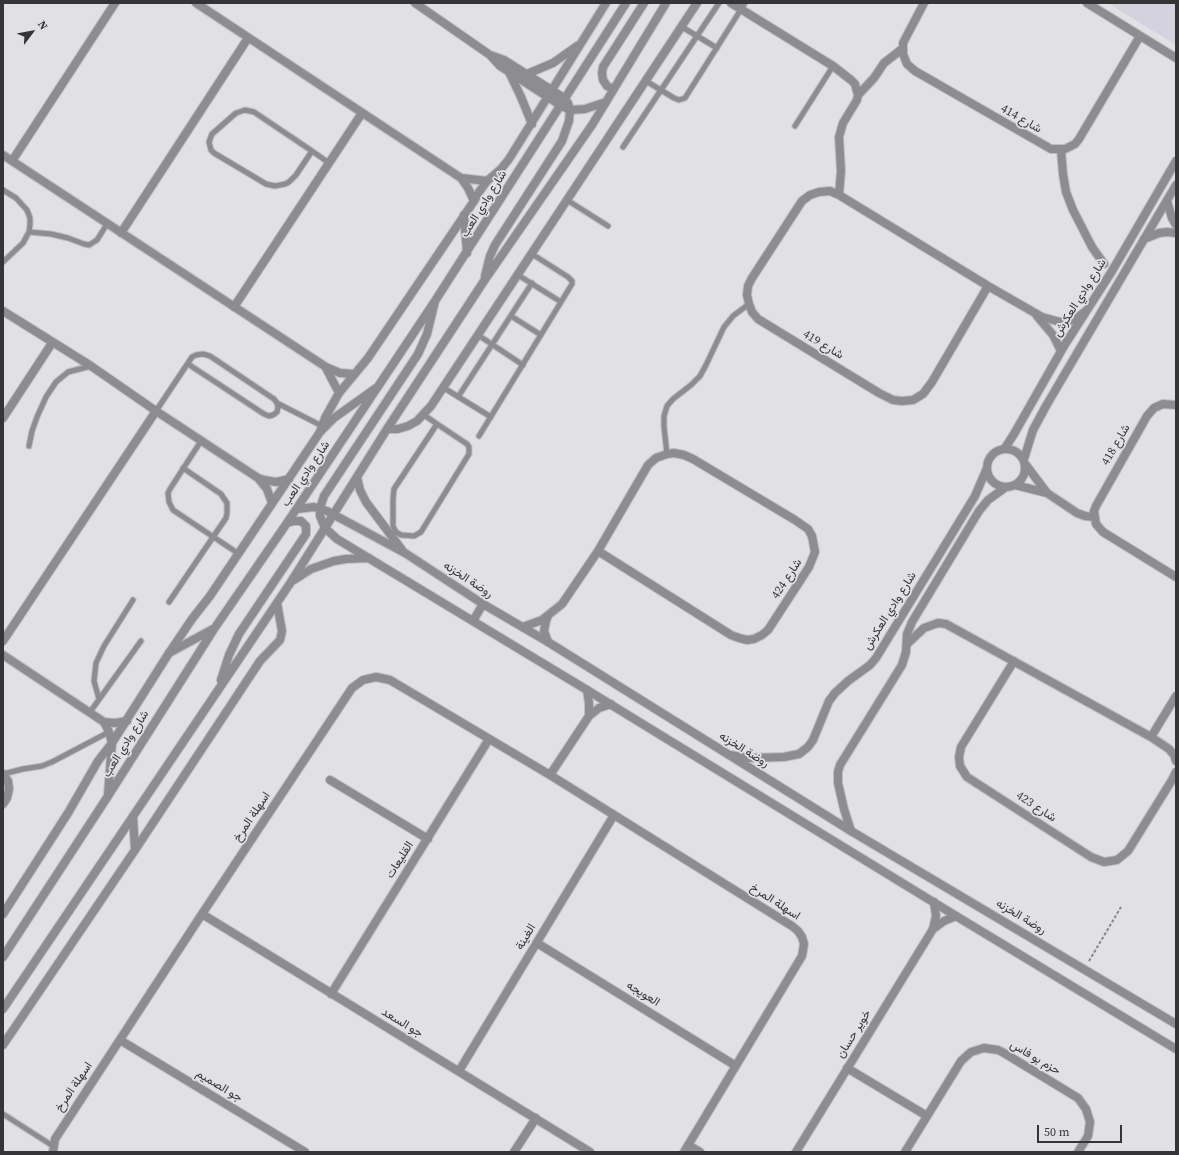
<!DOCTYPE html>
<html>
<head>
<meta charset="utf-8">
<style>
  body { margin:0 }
  #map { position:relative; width:1179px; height:1155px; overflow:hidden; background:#e1e0e4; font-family:"Source Serif 4",serif }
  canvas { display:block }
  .frame { position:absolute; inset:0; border:4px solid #353537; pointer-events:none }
  .north { position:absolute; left:12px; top:12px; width:40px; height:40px; -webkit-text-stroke:3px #e1e0e4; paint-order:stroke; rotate:58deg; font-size:11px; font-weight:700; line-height:16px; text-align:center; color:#353537 }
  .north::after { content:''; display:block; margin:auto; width:14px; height:18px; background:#353537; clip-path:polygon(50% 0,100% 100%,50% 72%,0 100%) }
  .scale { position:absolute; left:1037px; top:1125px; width:85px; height:18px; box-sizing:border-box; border:2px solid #353537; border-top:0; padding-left:5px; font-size:12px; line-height:14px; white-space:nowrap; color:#353537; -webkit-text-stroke:3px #e1e0e4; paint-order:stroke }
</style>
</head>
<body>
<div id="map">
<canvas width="1179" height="1155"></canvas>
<div class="frame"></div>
<div class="north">N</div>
<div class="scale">50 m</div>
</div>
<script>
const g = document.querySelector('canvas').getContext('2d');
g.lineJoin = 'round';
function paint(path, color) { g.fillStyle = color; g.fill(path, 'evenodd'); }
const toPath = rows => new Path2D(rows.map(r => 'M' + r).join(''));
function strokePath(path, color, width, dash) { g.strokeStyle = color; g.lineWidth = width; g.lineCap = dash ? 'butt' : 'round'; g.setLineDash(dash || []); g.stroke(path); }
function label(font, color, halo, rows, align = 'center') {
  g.font = font + ' "Source Serif 4",Vazirmatn,serif'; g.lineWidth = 3.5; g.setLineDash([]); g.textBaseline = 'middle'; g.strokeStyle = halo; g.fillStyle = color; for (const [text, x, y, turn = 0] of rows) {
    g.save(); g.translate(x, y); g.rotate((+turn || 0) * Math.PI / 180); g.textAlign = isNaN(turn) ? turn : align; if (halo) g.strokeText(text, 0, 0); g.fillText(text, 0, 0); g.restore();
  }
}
const built = toPath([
  [1108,3,1176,3,1176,45]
]);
const path = toPath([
  [1089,961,1121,907]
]);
const service = toPath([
  [682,27,717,48],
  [646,81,674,98,679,100,685,98,745,3],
  [245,110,254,112,312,151,296,175,289,182,285,184,275,186,266,184,214,153,211,150,209,142,212,134,236,113,245,110],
  [795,126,833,66],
  [623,147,719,3],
  [312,151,329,163],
  [3,190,16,198,27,210,30,218,30,225,29,232,23,243,3,262],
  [567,200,608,226],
  [29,232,51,234,68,238,84,244,89,245,97,240,107,224],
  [518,275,561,302],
  [511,316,541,335],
  [478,335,523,365],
  [444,388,491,417],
  [458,397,532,283],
  [277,403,322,426],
  [156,411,192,357,196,355,203,354,210,356,274,399,277,403,278,407,277,412,273,415,269,416,264,414,188,364],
  [424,415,437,424],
  [437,424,467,444,469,447,469,454,421,532,414,536,401,535,396,532,393,526,393,499,394,489,437,424],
  [479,436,572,284,572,281,568,277,532,254],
  [201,441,170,489,168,493,169,502,173,510,239,554],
  [29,446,32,431,37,417,46,397,56,382,68,372,91,366],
  [667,454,664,427,664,416,667,406,673,399,691,385,700,376,706,365,724,327,733,316,749,304],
  [169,602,226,518,227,513,227,503,221,494,183,468],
  [99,699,94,681,96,663,104,646,133,600],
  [90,712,141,641],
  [3,774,23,769,42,766,52,762,109,732],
  [3,1114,53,1146]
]);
const minor = toPath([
  [196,3,461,178,468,188,474,201],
  [415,3,490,55,504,60,564,98],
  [731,3,833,66,851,80,855,84,858,95,857,100,843,123,839,137,841,171,839,195],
  [924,3,903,43,903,54,907,64,915,71,1051,149,1065,149,1075,144,1079,139,1140,36],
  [1087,3,1176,58],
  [490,55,500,66,560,105,570,110,585,109,606,102],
  [509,72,521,97,532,124],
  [527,74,553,63,577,46],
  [858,95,874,78,884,63,902,49],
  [1061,150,1063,174,1066,192,1073,210,1092,247,1104,264],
  [3,155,326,367,340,373,354,374],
  [12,161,115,3],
  [461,178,487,181],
  [1167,201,1172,218,1176,225],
  [121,233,248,38],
  [1144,239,1159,233,1167,232,1176,233],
  [988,286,932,382,923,394,913,400,902,401,893,400,879,393,758,319,752,312,749,304,747,295,748,286,752,278,802,201,810,195,819,192,830,191,839,195,988,286,1042,317,1060,322,1070,321,1078,317,1086,311],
  [234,307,362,113],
  [3,311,91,366,156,411,258,478,264,480,276,482,289,479],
  [1037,316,1053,335,1061,351],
  [326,368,339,393],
  [1176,405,1163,404,1154,408,1147,416,1096,506,1094,511,1096,524,1103,532,1176,577],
  [3,418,52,343],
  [1005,448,1014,434,1064,346,1112,271,1176,161],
  '987 468a19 19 0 1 1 38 0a19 19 0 1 1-38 0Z',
  [674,453,684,455,693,459,795,520,808,529,812,536,815,552,809,567,768,630,762,635,754,639,747,640,739,638,731,635,598,551,648,465,656,458,667,454,674,453],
  [1024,459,1033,430,1046,406,1176,185],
  [1026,465,1047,493,1077,513,1085,516,1094,517],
  [258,478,267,489,272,503],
  [1015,485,1047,493],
  [523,627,542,620,562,604,598,551],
  [3,641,156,411],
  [548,642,544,631,546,621,548,616],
  [907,644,924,628,938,623,946,624,1151,737,1169,749,1174,755,1176,761],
  [3,655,104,722,109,732,112,743],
  [1014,661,961,747,959,757,960,766,967,777,1091,857,1104,862,1117,860,1128,851,1172,780,1176,772],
  [587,690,589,703,589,716],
  [104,722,115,723,127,721],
  [1151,737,1176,696],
  [730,755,749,758,784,757,799,754,808,747,813,740,829,701,835,693,848,681,870,665,876,658,975,496,987,468],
  [3,774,8,781,9,789,7,798,3,804],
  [550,775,589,716,599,708,611,704],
  [330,780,428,839],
  [851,831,844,809,838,783,838,772,840,765,902,665,906,652,907,634,912,622,979,511,988,500,1006,487],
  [3,914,68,813,98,761,112,743,169,653,192,619,210,596,320,432,325,418,339,393,368,358,474,201,479,192,487,181,501,169,509,159,606,3],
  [202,914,590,1152],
  [933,929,944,921,956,916],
  [537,943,736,1066],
  [331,994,489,739],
  [120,1040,305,1152],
  [847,1068,927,1116],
  [459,1071,614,815],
  [688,1145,700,1152],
  [53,1152,55,1139,59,1133,202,914,352,688,363,680,376,677,390,680,550,775,792,926,798,931,802,937,804,944,802,956,684,1152],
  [514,1152,536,1118],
  [796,1152,933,929,936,916,934,902],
  [905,1152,961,1061,971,1052,984,1048,998,1050,1004,1053,1078,1098,1086,1109,1090,1122,1088,1136,1078,1152]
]);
const tertiary = toPath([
  [613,89,607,86,603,80,602,73,603,67,644,3],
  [464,215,467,253],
  [485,276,490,256,495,245,562,141,569,121,570,110,568,103,564,98],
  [435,301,427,334,418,354,324,496,320,508,320,516,325,528,337,539,587,690,956,916,1176,1049],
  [387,429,398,429,408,426,417,421,431,406,697,3],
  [320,432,334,418,376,388],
  [357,477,360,490,366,502,402,550],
  [297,509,314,507,327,511,405,553,483,604,548,642,851,831,1176,1024],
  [294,580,311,569,334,561,346,559,369,558],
  [473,621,483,604],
  [169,653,213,629],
  [221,680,229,655,239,634,306,534,306,526,301,521,294,521,287,523],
  [108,794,112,743],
  [133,816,135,850],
  [3,957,108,796,214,629,287,523,435,301,626,3],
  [3,1009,291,582,387,429,484,281,592,125,666,3],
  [3,1045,135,850,260,661,280,640,282,631,277,603]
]);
const streetNames = [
  ["شارع 414",1021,119,30],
  ["شارع وادي العب",484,204,-58],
  ["شارع وادي العكرش",1080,298,-58],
  ["شارع 419",823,345,31],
  ["شارع 418",1116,445,-60],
  ["شارع وادي العب",306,474,-56],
  ["شارع 424",787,579,-57],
  ["روضة الخزنه",468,580,33],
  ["شارع وادي العكرش",890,611,-58],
  ["شارع وادي العب",126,744,-58],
  ["روضة الخزنه",744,750,32],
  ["شارع 423",1036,807,33],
  ["اسهلة المرخ",252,817,-56],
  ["القليعات",400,860,-58],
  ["اسهلة المرخ",775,902,33],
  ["روضة الخزنه",1021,917,31],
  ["الغينة",526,937,-59],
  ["العويجه",643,994,32],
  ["جو السعد",402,1023,31],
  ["خوير حسان",854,1034,-58],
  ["حزم بو فاس",1035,1058,30],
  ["جو الصميم",219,1086,31],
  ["اسهلة المرخ",74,1087,-56]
];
paint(built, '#d4d2de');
strokePath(service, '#bfbec1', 7);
strokePath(minor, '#bfbec1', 10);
strokePath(tertiary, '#bfbec1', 10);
strokePath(path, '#878689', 2, [3, 2]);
strokePath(service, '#8d8d8f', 5);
strokePath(minor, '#8d8d8f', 8);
strokePath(tertiary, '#8d8d8f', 8);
label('12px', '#353537', '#e1e0e4', streetNames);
</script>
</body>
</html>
